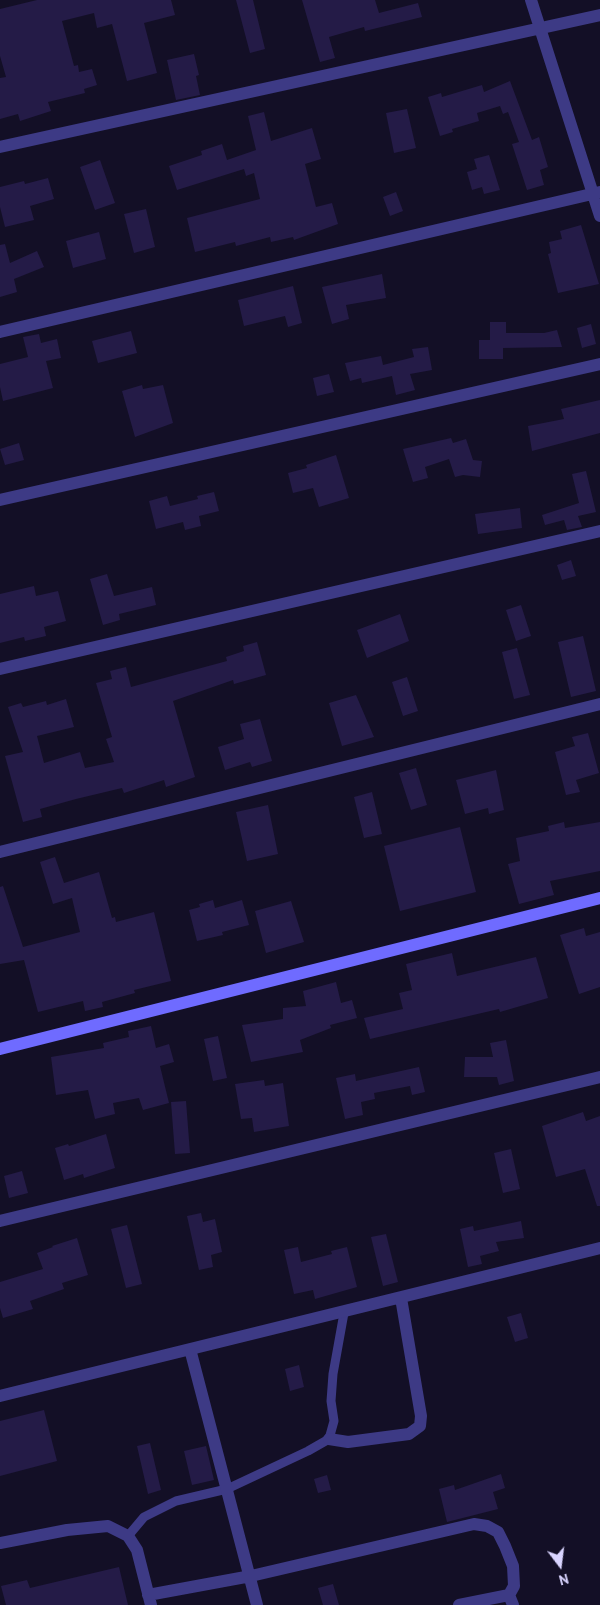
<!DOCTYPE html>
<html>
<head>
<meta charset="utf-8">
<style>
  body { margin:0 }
  #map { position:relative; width:600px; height:1605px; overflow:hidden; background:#130f26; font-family:"PT Sans",sans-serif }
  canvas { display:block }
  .north { position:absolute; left:535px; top:1540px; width:50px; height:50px; -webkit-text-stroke:4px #130f26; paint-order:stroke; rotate:165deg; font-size:14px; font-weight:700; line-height:20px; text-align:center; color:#d9d4ff }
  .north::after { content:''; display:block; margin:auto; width:18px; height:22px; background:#d9d4ff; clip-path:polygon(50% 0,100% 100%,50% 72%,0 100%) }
</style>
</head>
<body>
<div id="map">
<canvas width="600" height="1605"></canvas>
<div class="north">N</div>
</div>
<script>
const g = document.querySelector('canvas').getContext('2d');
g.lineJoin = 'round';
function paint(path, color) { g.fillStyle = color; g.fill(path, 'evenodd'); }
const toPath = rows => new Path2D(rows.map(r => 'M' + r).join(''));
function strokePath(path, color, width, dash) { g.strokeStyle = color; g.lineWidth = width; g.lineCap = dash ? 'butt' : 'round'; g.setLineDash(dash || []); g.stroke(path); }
const building = toPath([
  [37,0,171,0,175,15,144,23,157,73,127,81,112,24,97,28,94,13,62,21,74,66,78,65,79,72,92,69,97,85,84,89,85,93,48,102,51,111,20,121,18,114,0,119,0,78,6,77,0,56,0,9],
  [236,0,253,0,265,49,250,53],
  [302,0,375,0,379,13,418,3,422,17,365,31,364,27,329,37,335,58,320,62],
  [194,54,199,75,196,76,200,95,176,100,167,60],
  [510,81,532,140,539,137,548,167,540,170,544,185,527,190,512,144,519,142,508,112,503,114,500,106,477,113,479,121,452,129,453,132,440,136,428,97,441,93,442,97,482,85,484,92],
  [407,109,416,148,394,153,386,113],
  [264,112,271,141,312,128,321,159,305,164,316,207,332,203,338,224,294,240,293,237,271,242,270,237,236,246,235,242,195,252,187,218,260,199,254,173,246,176,244,169,177,190,169,166,202,155,201,151,222,144,227,160,256,150,248,116],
  [489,155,500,190,484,194,482,187,472,190,467,172,477,169,474,159],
  [100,160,115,203,95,210,80,167],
  [48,178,54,199,30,206,34,220,5,227,0,207,0,187,24,181,25,184],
  [396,192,403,211,390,216,383,197],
  [146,209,155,247,134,253,124,214],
  [581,225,599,284,558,293,548,254,551,253,549,242,562,239,560,231],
  [99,232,106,259,73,268,66,241],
  [5,244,10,263,37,251,44,267,14,279,17,292,0,297,0,245],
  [382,274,386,298,346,305,349,319,332,324,322,287],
  [293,286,302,323,288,327,285,316,244,326,238,300],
  [490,322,506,322,506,333,544,333,557,330,562,347,503,348,503,359,479,359,479,340,490,340],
  [591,324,596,344,582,348,577,328],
  [131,331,137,353,98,363,92,341],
  [39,334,41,343,57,339,61,358,46,361,53,388,3,401,0,387,0,364,28,357,23,337],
  [428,347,432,370,410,374,415,390,396,395,392,376,362,383,361,378,350,381,345,363,381,356,383,365,414,357,412,349],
  [329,374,334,392,317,396,313,378],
  [142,385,143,389,163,385,173,423,135,437,122,391],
  [600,400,600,433,532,451,528,426,564,419,561,409],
  [451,438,453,443,466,439,473,460,482,461,480,477,463,475,455,477,449,459,425,467,428,478,413,482,403,449],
  [19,443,24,460,5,465,0,449],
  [336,455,349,498,319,507,313,488,293,493,288,473,307,468,306,465],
  [586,471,596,512,578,516,582,527,567,530,564,520,545,525,542,515,579,503,572,474],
  [214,492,219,511,199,516,201,526,185,530,183,522,156,529,149,501,167,496,170,506,198,499,197,496],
  [520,508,522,528,478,534,475,514],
  [571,560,576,576,562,580,557,565],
  [107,574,114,596,152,587,156,605,119,614,120,620,103,625,90,579],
  [34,586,36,596,58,591,66,621,44,627,46,636,25,641,24,637,0,643,0,594],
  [521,605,531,636,516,641,506,610],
  [400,614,409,641,367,658,357,630],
  [583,636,596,691,571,697,558,642],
  [257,642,266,675,234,684,233,680,173,701,195,777,166,787,164,780,124,793,122,788,76,799,40,809,42,817,23,822,5,756,23,752,8,707,21,703,23,707,46,701,47,705,66,699,74,727,37,736,44,763,80,752,85,768,114,762,106,739,112,737,96,683,112,679,110,671,126,667,131,687,227,661,226,657,244,651,243,646],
  [517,648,530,695,514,699,502,652],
  [407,677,418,711,403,716,392,682],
  [356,695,374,737,342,746,329,703],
  [260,719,272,761,252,767,250,762,225,770,218,747,244,739,240,724],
  [588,733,599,773,576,780,580,792,566,795,555,752,575,746,572,737],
  [416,768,427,805,411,810,399,773],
  [496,770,504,810,489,814,488,808,465,814,456,780],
  [372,792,382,834,364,838,354,797],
  [268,805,278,854,247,861,236,812],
  [564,822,565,828,600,822,600,871,550,881,554,895,519,904,508,864,520,861,516,838,549,831,548,826],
  [460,827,476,892,400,911,384,846],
  [55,857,64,883,99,872,112,918,115,917,116,922,154,912,171,981,134,990,135,993,102,1002,103,1007,85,1011,83,1001,38,1012,24,960,0,964,0,887,3,886,23,947,80,932,72,898,53,904,40,862],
  [213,900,215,908,242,900,249,925,222,932,223,935,197,941,189,910,200,907,199,904],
  [291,901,304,942,266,953,255,911],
  [584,928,586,936,600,932,600,987,579,994,560,935],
  [452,953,457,976,536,957,548,998,500,1012,499,1009,370,1039,364,1018,403,1009,399,993,412,990,406,964],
  [336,982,341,1003,352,1000,357,1018,330,1025,331,1028,300,1040,303,1052,251,1062,242,1025,283,1019,283,1008,306,1006,303,991],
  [151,1026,156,1048,169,1044,174,1062,160,1066,169,1103,143,1110,139,1098,113,1103,115,1114,95,1119,88,1090,56,1095,51,1057,104,1048,103,1043,129,1037,128,1031],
  [218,1036,227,1078,213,1081,204,1039],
  [506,1040,514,1081,499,1085,497,1077,464,1077,465,1057,493,1057,490,1043],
  [419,1067,425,1092,412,1095,410,1086,374,1093,375,1099,361,1102,363,1115,345,1119,336,1078,355,1074,356,1081],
  [264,1080,265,1086,283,1083,289,1126,254,1132,252,1118,241,1119,235,1084],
  [186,1101,190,1153,175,1154,171,1102],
  [583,1112,586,1121,600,1116,600,1206,597,1206,585,1169,556,1177,542,1126],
  [106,1134,115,1168,84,1178,83,1174,64,1180,55,1148,68,1144,69,1146],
  [511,1149,520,1189,503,1193,494,1153],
  [22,1171,28,1193,9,1198,4,1176],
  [201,1213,203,1222,215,1219,222,1252,211,1255,213,1267,199,1270,187,1216],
  [521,1221,524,1238,496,1242,499,1251,480,1256,482,1264,468,1267,460,1229,473,1226,474,1231],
  [127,1225,142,1284,126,1288,111,1229],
  [386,1234,398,1282,383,1286,371,1237],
  [77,1238,88,1275,62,1283,64,1289,30,1301,33,1309,3,1318,0,1308,0,1282,43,1269,37,1253,53,1247,52,1246],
  [298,1247,301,1262,332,1254,331,1251,347,1247,357,1287,315,1299,313,1290,294,1294,284,1250],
  [521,1313,528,1338,515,1342,507,1317],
  [299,1365,304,1387,290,1391,285,1369],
  [44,1410,57,1461,0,1476,0,1421],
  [150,1443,161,1490,148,1494,137,1446],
  [206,1446,214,1480,192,1485,184,1451],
  [501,1474,505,1488,493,1492,498,1509,447,1522,439,1489,454,1485,455,1490],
  [327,1475,331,1490,318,1493,314,1479],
  [119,1567,128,1605,6,1605,1,1586,27,1580,30,1588],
  [333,1584,339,1605,323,1605,318,1588]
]);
const lane = toPath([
  [128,1536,144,1517,176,1501,227,1489,308,1451,329,1439,334,1421,331,1401,333,1374,344,1313]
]);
const street = toPath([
  [531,0,600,216],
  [0,147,600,15],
  [0,332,600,192],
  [0,500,600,364],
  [0,669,600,531],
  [0,852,600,704],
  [0,1221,600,1077],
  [190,1349,257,1605],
  [0,1396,600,1248],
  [329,1439,348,1442,409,1434,420,1426,421,1416,401,1298],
  [0,1543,67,1530,108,1526,128,1536,137,1550,151,1605],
  [148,1595,251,1576,474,1524,487,1526,498,1532,505,1546,513,1566,514,1586,509,1595],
  [459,1605,509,1595,513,1605]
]);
const secondary = toPath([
  [0,1049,600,898]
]);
paint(building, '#241b47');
strokePath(lane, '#3d3a85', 9);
strokePath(street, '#3d3a85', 12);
strokePath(secondary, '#6f6bff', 12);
</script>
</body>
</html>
